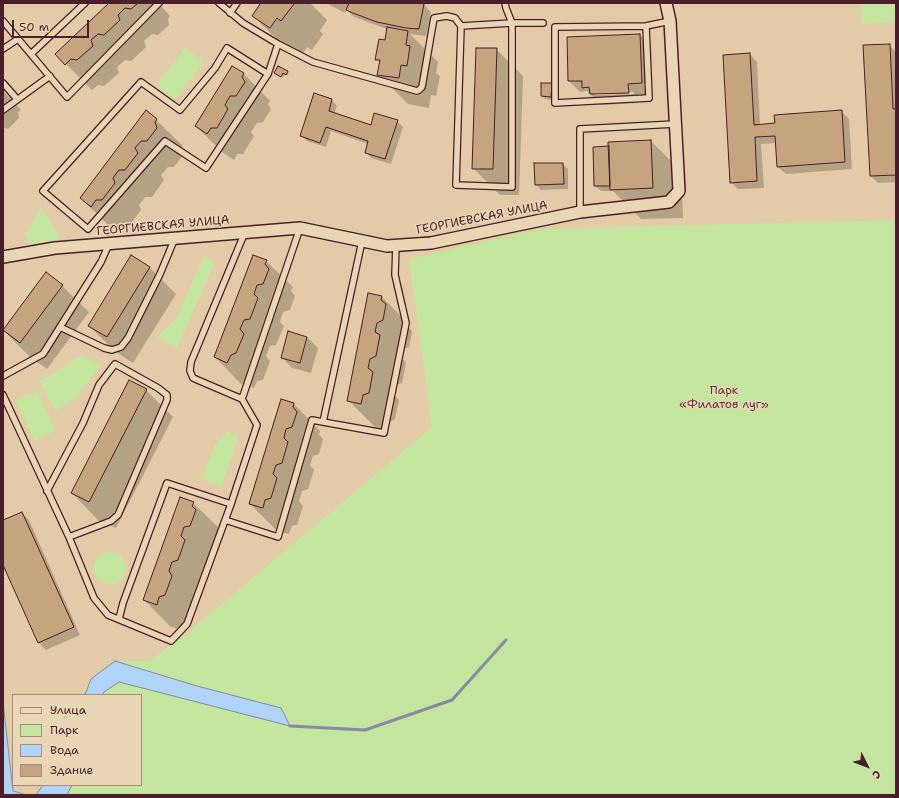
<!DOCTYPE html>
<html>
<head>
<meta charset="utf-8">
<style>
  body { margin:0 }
  #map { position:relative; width:899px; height:798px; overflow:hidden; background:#e2cba6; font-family:"Shantell Sans",sans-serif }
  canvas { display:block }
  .frame { position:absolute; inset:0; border:4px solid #4a1f2b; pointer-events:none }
  .legend { position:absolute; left:12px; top:694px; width:130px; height:92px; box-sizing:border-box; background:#e9d6b4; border:1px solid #a98d7d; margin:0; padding:5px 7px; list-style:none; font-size:12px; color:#4a1f2b }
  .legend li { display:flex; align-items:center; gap:8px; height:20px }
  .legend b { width:20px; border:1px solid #a98d7d }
  .north { position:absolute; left:847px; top:746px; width:40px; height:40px; -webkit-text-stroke:3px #e9d6b4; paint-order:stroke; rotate:132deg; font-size:11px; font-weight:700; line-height:16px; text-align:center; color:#4a1f2b }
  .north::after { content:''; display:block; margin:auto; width:14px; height:18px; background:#4a1f2b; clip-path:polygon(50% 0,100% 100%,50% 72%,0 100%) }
  .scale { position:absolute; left:12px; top:20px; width:77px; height:18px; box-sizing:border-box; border:2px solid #4a1f2b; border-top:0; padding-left:5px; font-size:12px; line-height:14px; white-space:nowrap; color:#4a1f2b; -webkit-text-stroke:3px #e9d6b4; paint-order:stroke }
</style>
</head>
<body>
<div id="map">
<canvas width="899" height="798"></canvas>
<div class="frame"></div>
<ul class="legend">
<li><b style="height:5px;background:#e9d6b4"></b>Улица</li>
<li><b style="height:11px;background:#c3e59e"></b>Парк</li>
<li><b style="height:11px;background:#b0d3f8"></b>Вода</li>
<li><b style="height:11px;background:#c6a47d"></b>Здание</li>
</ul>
<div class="north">С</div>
<div class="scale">50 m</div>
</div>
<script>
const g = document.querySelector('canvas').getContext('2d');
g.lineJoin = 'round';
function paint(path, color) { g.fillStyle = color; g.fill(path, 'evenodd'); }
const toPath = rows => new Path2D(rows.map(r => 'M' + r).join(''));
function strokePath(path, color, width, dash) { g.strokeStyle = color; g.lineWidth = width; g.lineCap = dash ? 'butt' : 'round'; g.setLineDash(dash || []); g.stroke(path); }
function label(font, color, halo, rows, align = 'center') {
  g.font = font + ' "Shantell Sans",sans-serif'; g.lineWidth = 3; g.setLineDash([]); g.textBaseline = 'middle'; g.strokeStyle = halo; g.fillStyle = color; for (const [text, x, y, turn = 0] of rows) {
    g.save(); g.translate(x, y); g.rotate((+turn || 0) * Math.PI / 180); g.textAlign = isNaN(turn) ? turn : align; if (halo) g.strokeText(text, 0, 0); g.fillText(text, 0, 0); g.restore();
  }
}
const green = toPath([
  [861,3,896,3,896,22,862,24],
  [185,48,204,62,175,100,156,85],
  [41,203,41,207,61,239,30,245,25,233,33,222],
  [896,220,896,795,67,795,72,785,141,785,141,695,103,695,104,692,119,682,290,726,197,686,115,661,149,661,185,635,432,427,409,259,539,229],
  [204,256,215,262,177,348,157,337,176,319],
  [81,355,101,365,76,397,56,412,39,381,56,372],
  [37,391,56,430,34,441,15,401],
  [227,432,239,436,221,487,202,479,215,445],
  '94 568a16 16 0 1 1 32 0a16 16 0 1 1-32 0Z'
]);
const water = toPath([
  [115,661,197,686,281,708,290,726,119,682,104,692,103,695,85,695,91,679,115,661],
  [3,702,13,791,27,795,3,795,3,702],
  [43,785,72,785,67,795,36,795,43,785]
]);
const shadow = toPath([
  [111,3,158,3,170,16,168,19,169,25,158,35,152,34,144,41,146,47,131,61,125,60,117,67,119,73,104,86,98,85,92,90,66,64],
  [259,3,310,3,327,20,320,31,323,34,312,50,307,47,300,58,283,45,253,16,261,5],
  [326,3,412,3,424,5,431,12,426,36,410,34,438,62,436,73,440,76,436,96,431,95,429,108,408,104,378,74,380,63,377,59,385,41,387,29,354,17,346,9,345,13],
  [640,35,651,46,652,94,639,94,639,103,601,105,587,91,580,92,569,81],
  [634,92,634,94,595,95,594,93],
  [889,45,896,52,896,182,878,183,871,176],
  [496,49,523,76,519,195,500,195,473,168],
  [750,54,757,62,760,125,776,124,842,112,849,119,852,169,786,174,778,167,777,143,761,144,764,188,738,189,731,182],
  [233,67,244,74,270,101,268,104,271,109,263,122,257,123,251,132,254,136,243,154,237,154,234,160,222,152,196,126],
  [287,72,289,73,287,75,285,74,283,77,277,74],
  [542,84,551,84,555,88,554,100,545,99,542,96],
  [3,91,21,110,18,112,19,118,8,129,3,127],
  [315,95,332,100,337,106,334,114,371,126,397,121,403,127,391,164,371,158,366,152,368,144,331,131,326,147,307,141,302,136],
  [156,120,183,146,181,149,183,155,174,167,168,167,161,175,164,180,152,197,145,197,139,205,141,210,129,226,123,226,118,232,107,224,81,198],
  [651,141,681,171,683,218,641,219,613,191,601,191,595,186],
  [563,164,568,169,568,189,541,190,536,184],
  [266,261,293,287,291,291,295,296,290,310,283,312,280,322,284,326,276,345,270,346,266,356,270,361,263,380,257,381,254,388,241,384,215,357],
  [149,267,176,294,133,363,116,352,89,326],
  [46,273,62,286,89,312,47,369,30,357,4,331],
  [382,297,408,323,408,327,412,331,409,347,404,349,402,358,406,363,402,383,397,385,395,396,399,400,395,419,390,422,388,430,375,427,348,400],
  [307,337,318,348,311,373,292,368,282,357],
  [146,390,173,417,116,528,98,520,72,493],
  [294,404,320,431,319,435,323,439,319,454,313,456,310,465,314,470,308,489,302,491,299,501,303,506,297,525,292,526,289,534,277,531,250,504],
  [193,503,220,529,218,533,222,538,217,552,211,554,207,564,211,568,204,587,198,588,195,599,198,603,192,622,186,623,183,631,170,626,144,600],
  [22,513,29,520,80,635,46,650,39,643,3,562,3,521]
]);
const stream = toPath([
  [290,726,365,730,452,700,506,640]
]);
const building = toPath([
  [109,3,138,3,131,9,125,8,118,15,120,20,104,35,98,34,91,40,93,46,77,60,71,59,65,65,55,54,109,3],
  [258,3,293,3,294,4,281,21,277,18,270,28,252,16,260,4,258,3],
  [349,3,420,3,424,4,419,29,406,28,377,22,353,13,346,10,349,3],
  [387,27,408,31,406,45,410,46,407,66,401,65,399,78,377,75,380,60,375,60,379,39,385,40,387,27],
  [640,34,642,83,628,84,629,93,590,94,589,87,582,88,582,81,568,81,567,37,640,34],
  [890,44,893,109,896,109,896,175,870,176,863,45,890,44],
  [476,48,497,48,493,169,472,169,476,48],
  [750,53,754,125,775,123,774,115,842,110,845,162,777,167,775,136,755,137,757,181,730,183,723,55,750,53],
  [232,66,244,73,242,77,245,82,236,96,230,96,225,105,228,109,217,128,211,128,207,134,195,126,232,66],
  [278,66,288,71,286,75,283,73,281,77,274,73,278,66],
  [541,83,552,83,551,97,541,96,541,83],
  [314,93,332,99,329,111,371,125,374,113,398,120,385,159,365,153,368,141,326,127,320,143,300,136,314,93],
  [146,110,157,119,155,122,157,128,147,141,141,141,135,148,138,153,125,170,119,170,113,178,115,183,102,200,96,200,91,207,80,198,146,110],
  [651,140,653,188,610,190,608,142,651,140],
  [609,146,610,186,594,186,593,147,609,146],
  [534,163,563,163,564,184,535,185,534,163],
  [131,255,150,267,107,337,88,326,131,255],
  [253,255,267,260,265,264,269,269,263,284,257,285,254,294,258,298,250,319,244,320,240,329,244,334,236,353,231,355,227,363,214,357,253,255],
  [46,272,63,285,20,343,3,330,46,272],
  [368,293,382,296,381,300,386,304,383,320,377,323,375,332,380,335,376,356,370,359,368,368,373,372,369,393,363,395,361,404,347,401,368,293],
  [288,331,307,337,300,363,281,358,288,331],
  [129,380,147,389,89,502,71,493,129,380],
  [281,399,294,403,293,407,297,412,292,427,286,429,284,438,288,442,282,463,276,465,273,474,277,478,271,498,265,500,263,508,249,504,281,399],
  [180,497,194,502,192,506,196,510,190,526,184,527,181,536,185,540,178,560,172,562,169,571,172,576,165,595,159,597,157,605,143,600,180,497],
  [22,512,74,627,38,643,3,565,3,520,22,512]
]);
const service = toPath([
  [219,3,243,23,278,44,313,62,417,91,419,90,422,87,434,18,447,16,455,18,461,26],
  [505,3,506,8,512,23,512,187,456,185,461,26,512,23,543,23],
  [230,13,237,3],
  [3,21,67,97,159,3],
  [646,26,555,27,555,103,649,98,646,26,670,21],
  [3,49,18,39],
  [31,54,85,3],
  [268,74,227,48,215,68,180,110,141,82,43,191,88,229,165,141,206,168,268,74,278,44],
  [3,83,17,99],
  [3,110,50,76],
  [580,212,580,129,675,124],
  [60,327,101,262,109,244],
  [3,376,43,354,60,327,104,348,112,350,121,347,128,338,160,274,175,238],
  [3,395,69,537,94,598,108,615,171,641,187,624,231,504,257,425,242,399,300,228],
  [242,399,193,378,190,371,191,362,245,232],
  [323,422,362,241],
  [47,491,83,423,99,385,115,364,158,388,167,395,167,400,118,515,111,521,69,537],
  [225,520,278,537,312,420,384,433,406,323,395,275,396,245],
  [119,619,123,603,167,483,231,504]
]);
const minor = toPath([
  [3,257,55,248,300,228,387,246,431,243,580,212,669,202,679,191,670,21,666,3]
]);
const streetNames = [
  ["ГЕОРГИЕВСКАЯ УЛИЦА",482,218,-11],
  ["ГЕОРГИЕВСКАЯ УЛИЦА",163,226,-5]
];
const parkNames = [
  ["Парк",724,391],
  ["«Филатов луг»",724,405]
];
paint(green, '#c3e59e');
paint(water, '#b0d3f8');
strokePath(water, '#878ba6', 1);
paint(shadow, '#0003');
strokePath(stream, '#878ba6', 3);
paint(building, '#c6a47d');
strokePath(building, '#4a1f2b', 1);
strokePath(service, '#4a1f2b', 8);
strokePath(minor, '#4a1f2b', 14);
strokePath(service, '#e9d6b4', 5.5);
strokePath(minor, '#e9d6b4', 11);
label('12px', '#4a1f2b', '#e9d6b4', streetNames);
label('12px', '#5c3d3c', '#e9d6b4', parkNames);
</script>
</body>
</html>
